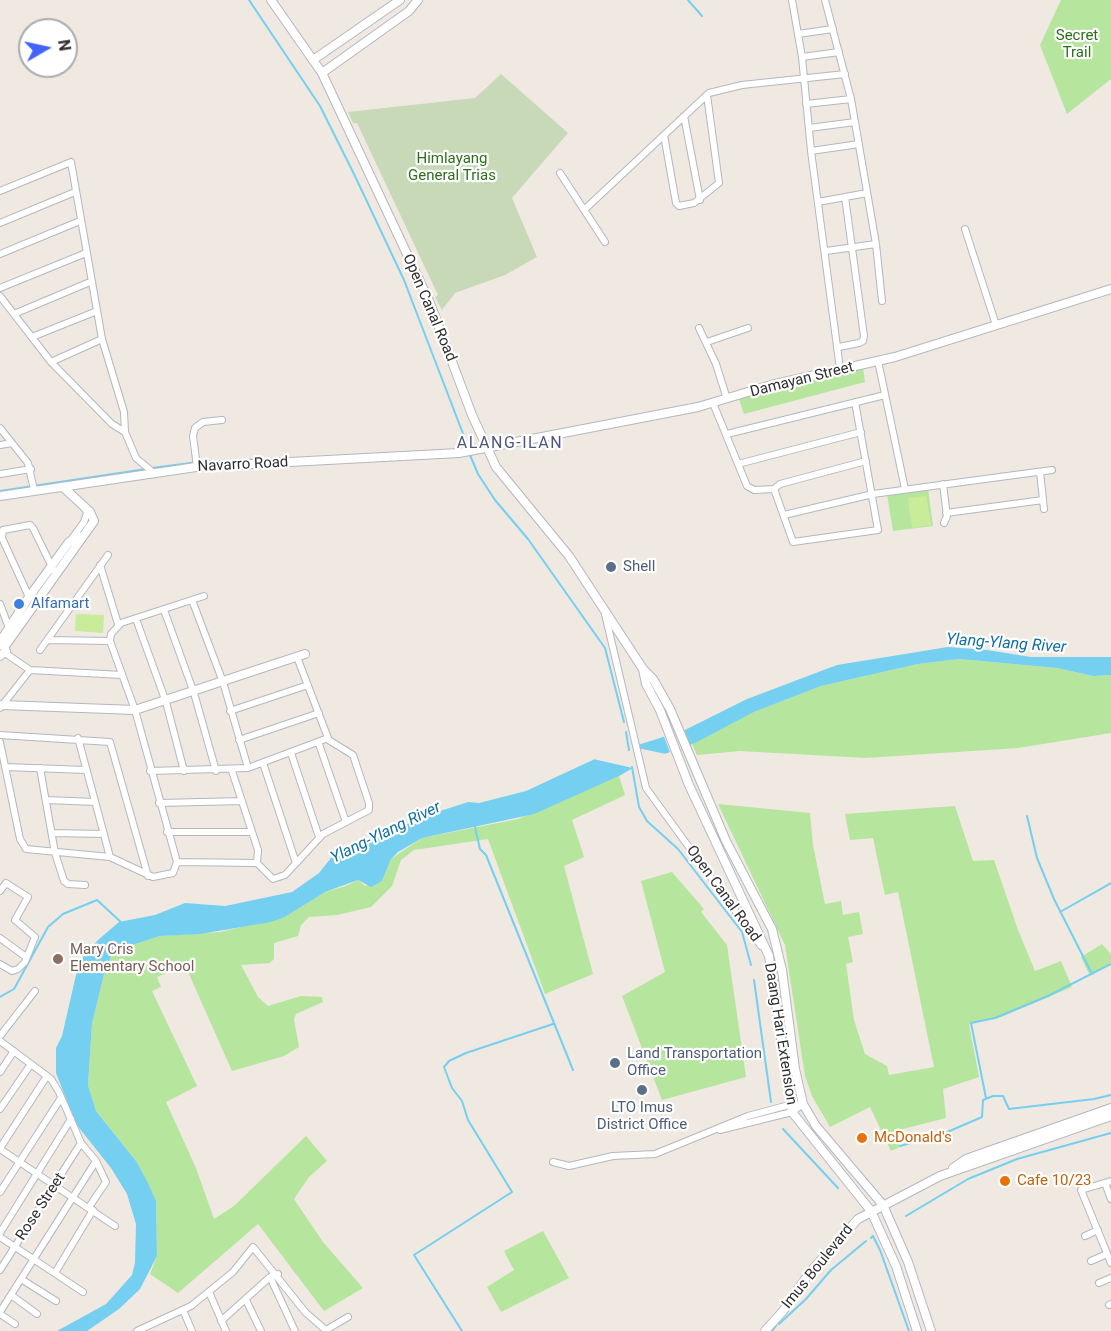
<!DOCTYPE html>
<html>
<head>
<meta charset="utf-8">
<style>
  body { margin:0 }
  #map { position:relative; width:1111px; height:1331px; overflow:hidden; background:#efe9e1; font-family:Roboto,sans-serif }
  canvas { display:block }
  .north { position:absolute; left:18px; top:18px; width:60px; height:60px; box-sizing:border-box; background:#fff; border:2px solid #ababab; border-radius:50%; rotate:81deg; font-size:16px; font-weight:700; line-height:24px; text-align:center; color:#2e2e2e }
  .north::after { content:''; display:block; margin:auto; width:21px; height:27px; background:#4264fb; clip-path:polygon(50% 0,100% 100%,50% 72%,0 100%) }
</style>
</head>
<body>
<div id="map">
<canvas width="1111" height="1331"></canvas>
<div class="north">N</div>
</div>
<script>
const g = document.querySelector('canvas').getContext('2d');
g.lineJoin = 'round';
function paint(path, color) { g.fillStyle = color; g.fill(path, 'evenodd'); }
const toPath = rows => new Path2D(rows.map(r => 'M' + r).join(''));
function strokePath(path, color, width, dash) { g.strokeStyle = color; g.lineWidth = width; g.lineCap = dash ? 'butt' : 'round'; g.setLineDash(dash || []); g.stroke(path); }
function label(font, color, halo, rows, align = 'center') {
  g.font = font + ' Roboto,sans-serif'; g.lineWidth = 4.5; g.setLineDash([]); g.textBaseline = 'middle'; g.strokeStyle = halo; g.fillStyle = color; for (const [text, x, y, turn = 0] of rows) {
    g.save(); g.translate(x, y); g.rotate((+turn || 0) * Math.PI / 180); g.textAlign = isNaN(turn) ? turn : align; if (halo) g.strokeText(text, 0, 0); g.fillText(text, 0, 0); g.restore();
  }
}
const green = toPath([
  [1061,0,1111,0,1111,79,1067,114,1040,45],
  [863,367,865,382,744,414,739,399],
  [928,488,933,526,893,531,887,494],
  [959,659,1057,668,1093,676,1111,675,1111,733,1018,748,866,758,740,751,697,755,692,744,754,712,821,686,918,664],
  [619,776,625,795,572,820,584,857,564,866,593,974,545,994,488,839,414,850,401,860,392,886,371,907,337,915,309,917,301,925,298,936,274,943,274,959,270,963,241,965,258,997,268,1006,301,996,322,997,323,1002,296,1014,294,1019,299,1047,284,1056,232,1071,185,965,157,977,161,987,152,991,197,1086,166,1102,196,1168,214,1219,234,1206,306,1136,327,1161,309,1177,294,1199,323,1242,363,1288,324,1311,258,1224,178,1293,150,1274,157,1256,156,1201,136,1161,96,1111,88,1085,92,1024,106,966,112,955,126,947,160,936,220,932,285,917,325,892,346,886,358,880,365,886,382,881,391,859,422,838,518,819],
  [718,804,810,813,813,845,825,904,841,901,843,915,859,912,863,934,848,937,853,962,846,964,854,1020,865,1054,887,1066,889,1075,934,1067,898,892,885,895,873,838,850,840,845,814,955,806,973,861,994,860,1018,930,1035,971,1061,961,1072,987,1001,1017,969,1024,979,1077,943,1089,946,1118,899,1130,900,1147,891,1151,870,1107,830,1127,812,1096,805,1076,785,945],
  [672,872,704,909,701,912,727,945,746,1077,662,1100,622,996,665,972,641,881],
  [1102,944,1111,954,1111,964,1090,976,1081,957],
  [543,1231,569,1278,501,1312,487,1287,514,1270,504,1251]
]);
const cemetery = toPath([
  [501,74,568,133,512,198,537,257,505,275,455,293,442,310,435,297,438,295,357,123,353,123,348,112,475,98]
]);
const pitch = toPath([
  [926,496,931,525,912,528,908,498],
  [76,614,104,615,103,633,75,631]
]);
const water = toPath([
  [948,647,987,650,1031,657,1111,657,1111,675,1093,676,1057,668,959,659,918,664,821,686,754,712,695,743,645,761,619,776,534,814,422,838,398,852,391,859,382,881,371,887,358,880,325,892,285,917,271,922,200,934,160,936,126,947,112,955,106,966,92,1024,88,1085,96,1111,136,1161,148,1183,156,1201,157,1256,140,1289,119,1309,87,1331,57,1331,106,1304,132,1275,135,1263,136,1224,127,1194,111,1168,76,1124,56,1073,56,1048,62,1036,79,962,98,940,119,922,155,915,185,903,225,906,292,892,319,873,331,858,425,816,468,802,479,803,526,791,597,758,685,730,747,699,837,665]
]);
const pier = toPath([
  [683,728,691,748,637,769,589,758,623,745,671,755,663,734]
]);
const stream = toPath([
  [249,0,320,106,354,174,404,280,467,444],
  [688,0,702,16],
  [470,455,478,474,495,500,528,539,605,648,624,722],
  [152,468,198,462,287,458],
  [0,491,146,469],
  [626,732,629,750],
  [632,767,639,807,647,821,678,849,742,932,751,965],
  [1027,816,1037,858,1054,899,1092,974],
  [474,823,480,849,486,855,573,1070],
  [1060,912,1111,883],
  [754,980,771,1102],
  [0,997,14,989,48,927,63,914,97,900,122,923],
  [986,1098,971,1023,995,1018,1048,996,1111,964],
  [783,1129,838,1188],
  [900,1146,945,1133,982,1117,983,1100,993,1096,1003,1096,1009,1109,1094,1099,1111,1095],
  [906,1216,968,1179,1017,1159,1111,1133],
  [871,1238,873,1236,880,1250,909,1331],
  [779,1324,806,1299,831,1270,866,1241],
  [462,1331,414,1255,512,1192,468,1120,462,1101,452,1088,444,1067,449,1061,466,1053,553,1024],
  [772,1331,776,1326]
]);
const street = toPath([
  [792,0,802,57,811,151,840,369],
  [825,0,851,99,876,244,882,301],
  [798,34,833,29],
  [802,57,839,52],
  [806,104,851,99],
  [684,116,700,200],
  [809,128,855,122],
  [664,135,676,203,679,206,694,203,719,183,707,95],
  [811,151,859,144],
  [560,173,605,242],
  [0,191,71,162,102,339,124,412,125,432,136,458,154,473],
  [818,202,867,193],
  [584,210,709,93,742,85,845,74],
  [0,223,75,192],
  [965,229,996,325],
  [826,251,876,244],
  [0,254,80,221],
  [0,288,86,253],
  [0,296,51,362,112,424,125,432],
  [14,314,90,282],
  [699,328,716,364,727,399],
  [32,337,97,311],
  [707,342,748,328],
  [839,347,859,343,863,341,864,336,845,197],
  [878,361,905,489],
  [51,362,102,339],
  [713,403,747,486,754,490,774,489,780,484,866,461],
  [0,428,28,463,34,490],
  [727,434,885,395],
  [0,445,12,443],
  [738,464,861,432],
  [197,467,193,436,195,428,203,422,222,420],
  [1040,472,1044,509],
  [0,474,31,469],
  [943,484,947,516,944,523],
  [774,489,793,542,878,530,855,402],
  [946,513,1043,500],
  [784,515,873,494,1052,470],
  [70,541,84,522,87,513,85,509],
  [100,565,118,624],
  [204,596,121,623,111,634,110,641,135,710,177,862,257,863,273,879,285,875,323,834,369,810,369,803,353,755,327,739],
  [29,597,2,538,3,530,30,525,33,528,55,573],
  [192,600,223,682,248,768,328,738,297,657],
  [0,604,9,628],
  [164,610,194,693,216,771],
  [605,614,646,788,761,946],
  [136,619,166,702,184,771],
  [48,640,110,641],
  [40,650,108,555],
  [5,653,30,670,122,675],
  [0,708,30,670],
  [230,711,308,685],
  [0,735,110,742,148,876],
  [78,738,110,857],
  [239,740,319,713],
  [0,742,20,839,26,849,110,857,153,877,173,873,177,862],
  [319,744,346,822],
  [291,753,319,837],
  [263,763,296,863],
  [5,767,86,770],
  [40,768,55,853,64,881,68,884,85,885],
  [150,771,248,768],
  [232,771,258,850,257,863],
  [46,800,95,802],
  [159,803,242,801],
  [167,832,252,832],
  [52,833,104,834],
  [0,891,6,883,28,897,15,920,35,937,25,962,18,969,12,971,0,964],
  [0,938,26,957],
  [0,1036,35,991],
  [0,1041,51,1079,59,1092,81,1143,96,1161,106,1182,89,1207],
  [0,1072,14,1051],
  [0,1109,31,1064],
  [720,1130,792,1112,803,1104],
  [0,1148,47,1076],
  [0,1149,115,1226],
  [553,1162,569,1166,613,1156,655,1154,748,1116,789,1105,803,1104],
  [1111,1181,1081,1190,1111,1263],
  [1105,1183,1111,1199],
  [0,1192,61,1098],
  [0,1233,71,1119],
  [1085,1236,1098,1230],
  [0,1237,83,1292],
  [1091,1261,1107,1254],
  [0,1270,81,1143],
  [55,1273,93,1210],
  [270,1277,295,1331],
  [21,1279,56,1301],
  [1099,1283,1111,1278],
  [209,1292,226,1331],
  [11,1295,37,1314],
  [246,1300,261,1331],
  [1109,1305,1111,1304],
  [183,1310,192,1331],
  [0,1312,96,1161],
  [0,1314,15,1324],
  [221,1321,270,1277,278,1274],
  [326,1330,348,1317],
  [137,1331,191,1306,233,1272,253,1247,306,1313,327,1331]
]);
const secondary = toPath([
  [271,0,322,73,430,303,472,415,496,467,569,556,643,669,653,679,670,709,726,841,772,929,782,970,795,1069,803,1104,816,1126,883,1205,908,1262,931,1331],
  [313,60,400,0],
  [322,73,409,11,418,0],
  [0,496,196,467,459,453,698,407,771,385,895,357,1111,289],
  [0,642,29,597,69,542,83,536],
  [5,646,94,521,90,512,63,487],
  [0,656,6,651,2,644],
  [643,669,646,684,660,710,689,785,769,956,792,1112,871,1211,896,1266,917,1331],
  [2,705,135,710,305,654],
  [953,1168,966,1159,1111,1108],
  [765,1331,783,1311,810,1272,858,1219,940,1176,1111,1116]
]);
const markers = [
  [611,567,6,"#5c6f8a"],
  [19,604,6,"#3f7fe0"],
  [58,959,6,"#8d6e63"],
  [615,1063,6,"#5c6f8a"],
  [642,1090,6,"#5c6f8a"],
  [862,1138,6,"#e8710a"],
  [1005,1181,6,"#e8710a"]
];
const parkNames = [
  ["Secret",1077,36],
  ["Trail",1077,53],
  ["Himlayang",452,159],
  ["General Trias",452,176]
];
const streetNames = [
  ["Open Canal Road",429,308,67],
  ["Damayan Street",802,380,-14],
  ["Navarro Road",243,465,-3],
  ["Open Canal Road",723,894,54],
  ["Daang Hari Extension",780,1034,81],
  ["Rose Street",41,1207,-57],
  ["Imus Boulevard",818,1267,-51]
];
const serviceNames = [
  ["Shell",623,567],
  ["Land Transportation",627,1054],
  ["Office",627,1071],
  ["LTO Imus",642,1108,"center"],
  ["District Office",642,1125,"center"]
];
const shopNames = [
  ["Alfamart",31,604]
];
const educationNames = [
  ["Mary Cris",70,950],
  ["Elementary School",70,967]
];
const foodNames = [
  ["McDonald's",874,1138],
  ["Cafe 10/23",1017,1181]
];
const neighbourhoodNames = [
  ["ALANG-ILAN",510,444]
];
const waterNames = [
  ["Ylang-Ylang River",1006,644,4],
  ["Ylang-Ylang River",386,833,-26]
];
paint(green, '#b6e59e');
paint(cemetery, '#c8d9b8');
paint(pitch, '#c9ec9a');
paint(water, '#75cff0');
paint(pier, '#efe9e1');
strokePath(stream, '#75cff0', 2);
strokePath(street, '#b4b7c1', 8);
strokePath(secondary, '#b4b7c1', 10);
strokePath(street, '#fff', 6);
strokePath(secondary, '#fff', 8);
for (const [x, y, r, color] of markers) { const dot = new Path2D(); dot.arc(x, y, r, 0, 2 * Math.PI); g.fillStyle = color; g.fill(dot); strokePath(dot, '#fff', 2); }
label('15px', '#2c6e1b', '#fff', parkNames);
label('15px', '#2e2e2e', '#fff', streetNames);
label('15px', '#4e5e75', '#fff', serviceNames, 'left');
label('15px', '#366cbe', '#fff', shopNames, 'left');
label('15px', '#785e54', '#fff', educationNames, 'left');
label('15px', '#c56008', '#fff', foodNames, 'left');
g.letterSpacing = '1.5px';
label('16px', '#4d5680', '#fff', neighbourhoodNames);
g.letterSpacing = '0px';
label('italic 16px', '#0d6fa3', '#fff', waterNames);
</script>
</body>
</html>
